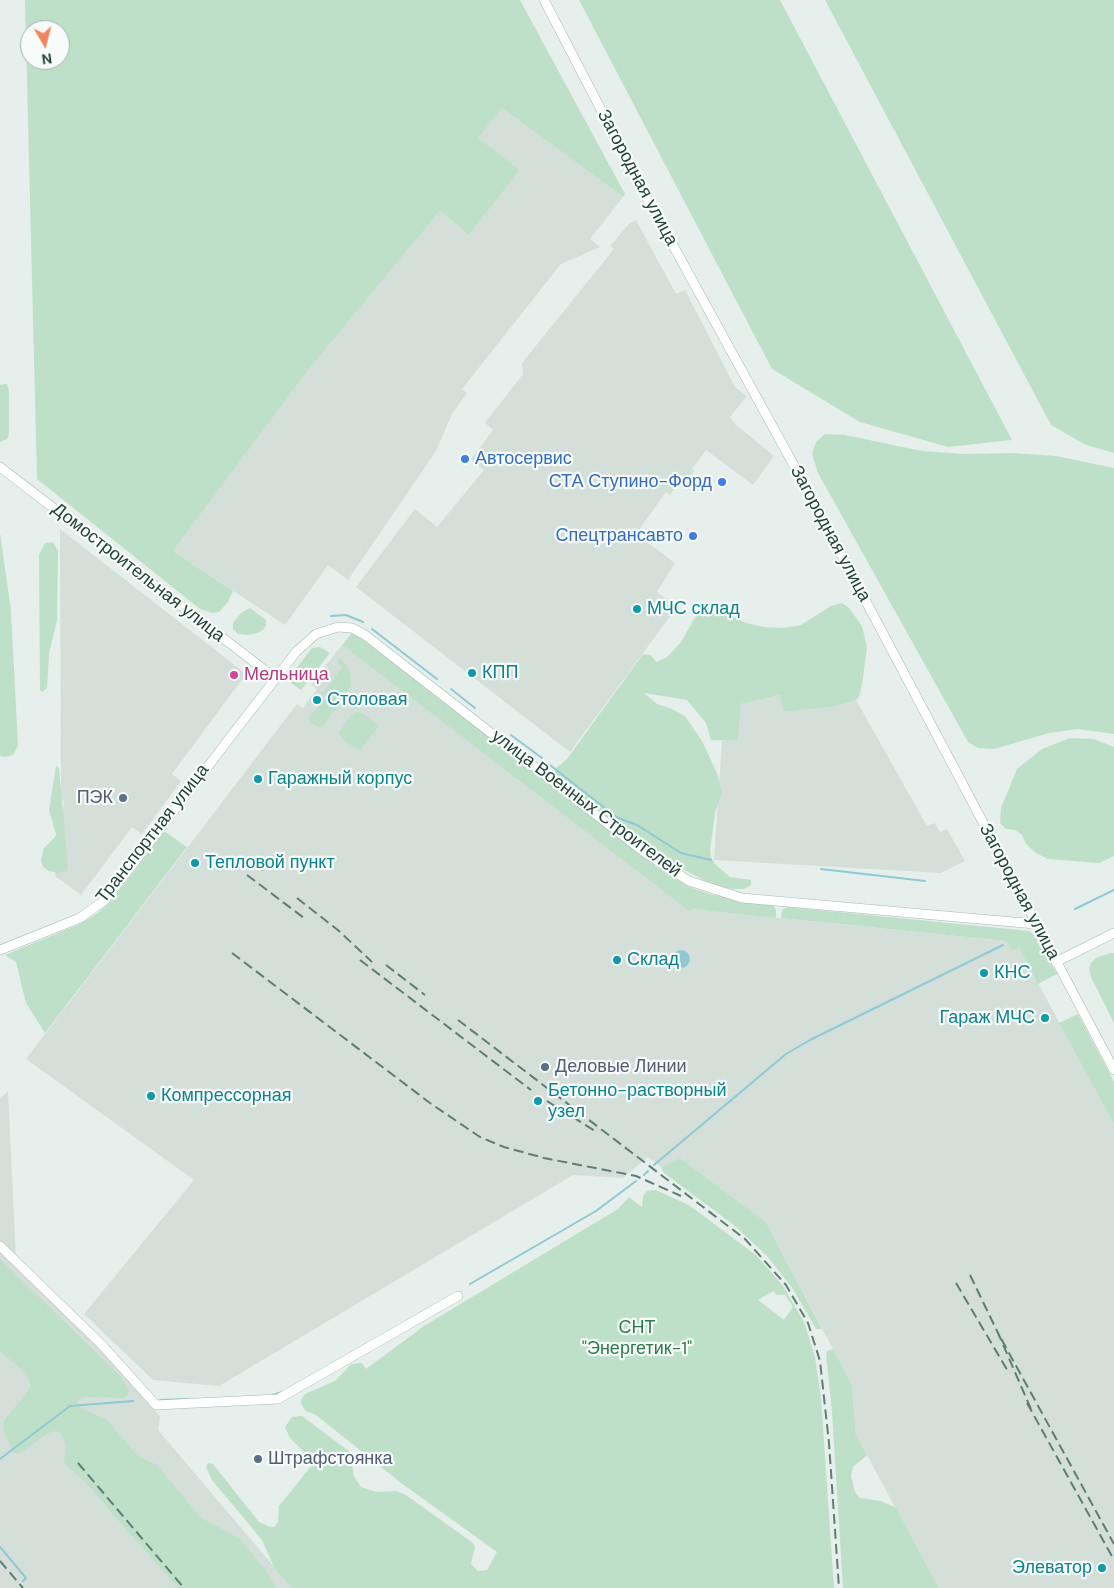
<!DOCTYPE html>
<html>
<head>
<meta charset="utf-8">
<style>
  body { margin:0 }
  #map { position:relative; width:1114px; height:1588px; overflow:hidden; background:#e6efeb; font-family:"DM Sans",sans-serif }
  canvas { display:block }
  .north { position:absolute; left:20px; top:20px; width:50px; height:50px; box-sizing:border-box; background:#f7fbf9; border:1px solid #a3b1ad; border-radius:50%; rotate:172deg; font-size:14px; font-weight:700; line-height:20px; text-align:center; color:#24423a }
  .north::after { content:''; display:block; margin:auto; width:18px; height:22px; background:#f4845f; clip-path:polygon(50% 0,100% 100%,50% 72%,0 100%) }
</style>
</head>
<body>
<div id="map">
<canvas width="1114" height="1588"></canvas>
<div class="north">N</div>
</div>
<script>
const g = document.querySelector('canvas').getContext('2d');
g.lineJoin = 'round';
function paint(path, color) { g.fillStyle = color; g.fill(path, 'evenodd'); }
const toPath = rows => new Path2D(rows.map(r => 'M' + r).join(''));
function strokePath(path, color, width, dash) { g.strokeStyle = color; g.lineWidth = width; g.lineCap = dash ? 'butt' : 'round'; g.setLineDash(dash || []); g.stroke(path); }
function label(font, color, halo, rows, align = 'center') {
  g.font = font + ' "DM Sans",sans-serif'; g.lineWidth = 4.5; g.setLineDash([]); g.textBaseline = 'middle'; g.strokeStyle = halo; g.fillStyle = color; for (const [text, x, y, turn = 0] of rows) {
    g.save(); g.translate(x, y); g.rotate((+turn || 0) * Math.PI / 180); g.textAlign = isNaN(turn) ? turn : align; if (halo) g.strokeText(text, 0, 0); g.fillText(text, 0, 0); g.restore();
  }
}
const built = toPath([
  [502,108,623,197,590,239,600,247,561,264,462,389,467,393,453,412,436,451,348,580,328,565,285,625,173,551,310,368,440,211,469,235,520,170,477,138],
  [636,220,676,294,685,290,735,387,747,396,730,417,735,424,774,456,753,485,706,450,692,469,695,471,682,486,678,483,670,495,666,492,636,534,675,563,657,592,677,607,570,752,356,587,415,509,437,527,484,470,471,459,493,430,485,423,523,374,522,363,614,249,610,246,629,224],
  [60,529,246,674,172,774,181,781,142,834,132,827,81,895,55,876,64,802,61,797],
  [342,645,688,910,691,909,1006,941,1012,951,1019,948,1114,1124,1114,1588,939,1588,856,1435,852,1385,766,1222,680,1158,661,1167,648,1157,623,1178,573,1175,219,1386,153,1380,84,1314,194,1180,26,1059,297,704,303,708,307,702,317,689,311,684],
  [780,695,783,712,833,707,856,700,927,826,935,823,940,832,947,829,965,861,941,873,714,860,722,741,738,741,741,704],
  [8,1091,16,1259,0,1244,0,1099],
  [0,1249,132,1381,160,1417,158,1430,292,1588,0,1588]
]);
const green = toPath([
  [25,0,520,0,625,194,623,197,502,108,478,138,520,170,469,235,440,211,310,368,173,551,233,591,228,602,219,612,212,613,200,609,37,479],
  [30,30,60,30,60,60,30,60],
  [579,0,780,0,1012,440,948,447,860,422,772,369],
  [825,0,1114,0,1114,453,1086,445,1051,425],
  [4,384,7,384,9,391,9,434,7,439,0,442,0,385],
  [825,434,845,435,922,451,964,454,1012,453,1056,456,1114,468,1114,734,1078,729,1049,733,994,749,978,748,968,742,818,473,812,454,816,442],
  [0,533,11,611,18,746,13,755,5,757,0,756],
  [53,542,58,551,57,620,49,654,47,688,42,692,40,690,39,555,45,543],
  [706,603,719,605,729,615,746,623,764,627,783,628,801,625,831,606,842,603,849,608,862,626,867,647,862,685,859,697,856,700,833,707,783,712,780,695,741,704,738,741,711,740,706,723,687,700,644,693,657,704,672,709,685,716,702,741,717,773,722,793,715,813,710,851,711,857,715,864,730,877,751,880,751,885,744,889,730,889,711,884,671,863,641,843,554,775,555,769,567,759,643,654,651,655,656,662,667,657,681,642,701,607],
  [250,608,266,620,266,625,263,630,257,633,248,635,238,634,233,629,233,623,241,613],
  [353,632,656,866,687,886,709,894,774,906,776,910,776,918,691,909,689,911,342,645],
  [320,647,330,653,301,690,287,680,312,648],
  [340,658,350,670,351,685,344,698,323,726,319,728,310,722,308,718,327,697,322,693,343,667,337,661],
  [357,712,362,713,379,726,360,751,343,740,339,733,350,716],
  [1070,738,1094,739,1114,747,1114,856,1099,863,1048,859,1036,853,1026,844,1022,835,1015,830,1006,829,1000,823,1001,808,1017,769,1042,749],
  [56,766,59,768,68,865,67,871,59,873,49,871,43,867,41,860,44,848,55,837,56,834,49,810],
  [164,831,187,847,45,1033,26,1003,16,962,5,955,80,924,98,913,112,900],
  [787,907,1029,931,1036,936,1057,974,1038,984,1019,948,1012,951,1006,941,781,918,782,910],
  [1110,953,1114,953,1114,1023,1091,977,1089,969,1091,963,1096,958],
  [1078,1014,1114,1082,1114,1124,1059,1023],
  [680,1158,766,1222,822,1329,816,1329,793,1289,768,1257,735,1226,664,1173,661,1167],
  [655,1190,689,1205,757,1256,783,1286,804,1322,815,1357,821,1398,834,1588,292,1588,275,1569,262,1540,212,1480,206,1467,208,1463,213,1464,259,1522,270,1527,274,1527,278,1522,279,1506,312,1465,311,1459,290,1438,285,1427,292,1417,302,1416,350,1452,354,1476,361,1487,376,1492,396,1491,406,1495,473,1543,475,1547,471,1564,478,1571,487,1570,497,1552,401,1483,316,1415,306,1411,301,1404,302,1397,305,1394,335,1381,351,1364,362,1363,366,1369,424,1326,618,1209,629,1197,642,1207,643,1196,647,1191],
  [773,1291,777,1295,785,1295,793,1307,784,1320,758,1300],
  [0,1259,121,1377,129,1389,128,1395,124,1398,83,1397,77,1401,81,1408,107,1420,138,1456,157,1465,200,1517,240,1539,267,1572,276,1588,178,1588,84,1481,64,1463,66,1444,60,1433,54,1431,47,1434,25,1450,18,1454,13,1453,3,1428,4,1421,31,1387,30,1382,22,1370,0,1351],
  [833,1349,852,1385,856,1435,867,1455,853,1467,851,1476,855,1492,860,1498,881,1501,896,1508,939,1588,843,1588,832,1412,826,1355,827,1351]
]);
const water = toPath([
  '672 959a9 9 0 1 1 18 0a9 9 0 1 1-18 0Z'
]);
const stream = toPath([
  [331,616,346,615,363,622],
  [372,629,437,679],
  [451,689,475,708],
  [511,735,542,758],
  [550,765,616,817,637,825,681,853,711,860],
  [821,869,925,881],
  [1075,909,1114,890],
  [654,1165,786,1054,810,1040,1003,945],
  [644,1175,648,1171],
  [470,1284,596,1211,636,1181],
  [273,1395,282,1392],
  [160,1400,188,1399],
  [0,1459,70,1406,133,1401],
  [0,1547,26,1578,23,1581]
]);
const minor = toPath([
  [544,0,647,198,797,471,1114,1070],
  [0,467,275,678],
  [0,950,80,918,105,900,296,652,316,634,338,627,352,628,365,635,644,852,689,881,742,898,1036,924],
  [1056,962,1114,933],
  [0,1246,102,1345,156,1405,278,1399,458,1296]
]);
const rail = toPath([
  [255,864,266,873],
  [247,875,304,918],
  [297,898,339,931,372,962],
  [232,953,430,1103,480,1137,504,1147,544,1158,636,1176,681,1196],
  [360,960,531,1090],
  [386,965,425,995],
  [458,1020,745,1239,786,1285,808,1323,820,1361,829,1443,839,1588],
  [547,1101,595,1131],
  [970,1275,998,1333],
  [956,1283,1009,1373],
  [1027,1403,1114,1560],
  [1031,1409,998,1333,1114,1544],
  [78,1463,184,1588],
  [0,1561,23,1588]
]);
const markers = [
  [465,459,5,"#3f7fe0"],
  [722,482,5,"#3f7fe0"],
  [693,536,5,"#3f7fe0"],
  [637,609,5,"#0f9aa8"],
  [472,673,5,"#0f9aa8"],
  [234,675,5,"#d1479c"],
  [317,700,5,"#0f9aa8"],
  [258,779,5,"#0f9aa8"],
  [123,798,5,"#5c6f8a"],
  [195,863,5,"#0f9aa8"],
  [617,960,5,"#0f9aa8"],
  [984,973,5,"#0f9aa8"],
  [1045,1018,5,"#0f9aa8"],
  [545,1067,5,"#5c6f8a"],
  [151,1096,5,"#0f9aa8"],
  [538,1101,5,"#0f9aa8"],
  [258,1459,5,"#5c6f8a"],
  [1102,1568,5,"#0f9aa8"]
];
const streetNames = [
  ["Загородная улица",637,178,62],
  ["Загородная улица",830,534,62],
  ["Домостроительная улица",138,573,38],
  ["улица Военных Строителей",586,804,37],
  ["Транспортная улица",153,834,-52],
  ["Загородная улица",1019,892,62]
];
const shopNames = [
  ["Автосервис",475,459,"left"],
  ["СТА Ступино-Форд",712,482],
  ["Спецтрансавто",683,536]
];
const cultureNames = [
  ["МЧС склад",647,609],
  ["КПП",482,673],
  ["Столовая",327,700],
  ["Гаражный корпус",268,779],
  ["Тепловой пункт",205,863],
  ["Склад",627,960],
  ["КНС",994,973],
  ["Гараж МЧС",1035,1018,"right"],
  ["Бетонно-растворный",548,1091],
  ["узел",548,1112],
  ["Компрессорная",161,1096],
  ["Элеватор",1092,1568,"right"]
];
const hotelNames = [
  ["Мельница",244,675]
];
const serviceNames = [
  ["ПЭК",113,798,"right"],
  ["Деловые Линии",555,1067],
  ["Штрафстоянка",268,1459]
];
const parkNames = [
  ["СНТ",637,1328],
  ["\"Энергетик-1\"",637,1349]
];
paint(built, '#d4dfda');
paint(green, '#bfe0c8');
paint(water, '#8ec9d4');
strokePath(stream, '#8ec9d4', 2);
strokePath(minor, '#a8b8b2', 10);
strokePath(minor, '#fff', 9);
strokePath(rail, '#5f7d75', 2, [10, 5]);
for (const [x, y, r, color] of markers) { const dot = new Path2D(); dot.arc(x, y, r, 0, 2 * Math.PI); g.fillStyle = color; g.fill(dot); strokePath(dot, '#f7fbf9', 2); }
label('18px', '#24423a', '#f7fbf9', streetNames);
label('18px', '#366cbe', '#f7fbf9', shopNames, 'right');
label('18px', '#0d838f', '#f7fbf9', cultureNames, 'left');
label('18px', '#b23c85', '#f7fbf9', hotelNames, 'left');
label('18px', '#4e5e75', '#f7fbf9', serviceNames, 'left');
label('18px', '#2d7a4b', '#f7fbf9', parkNames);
</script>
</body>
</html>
